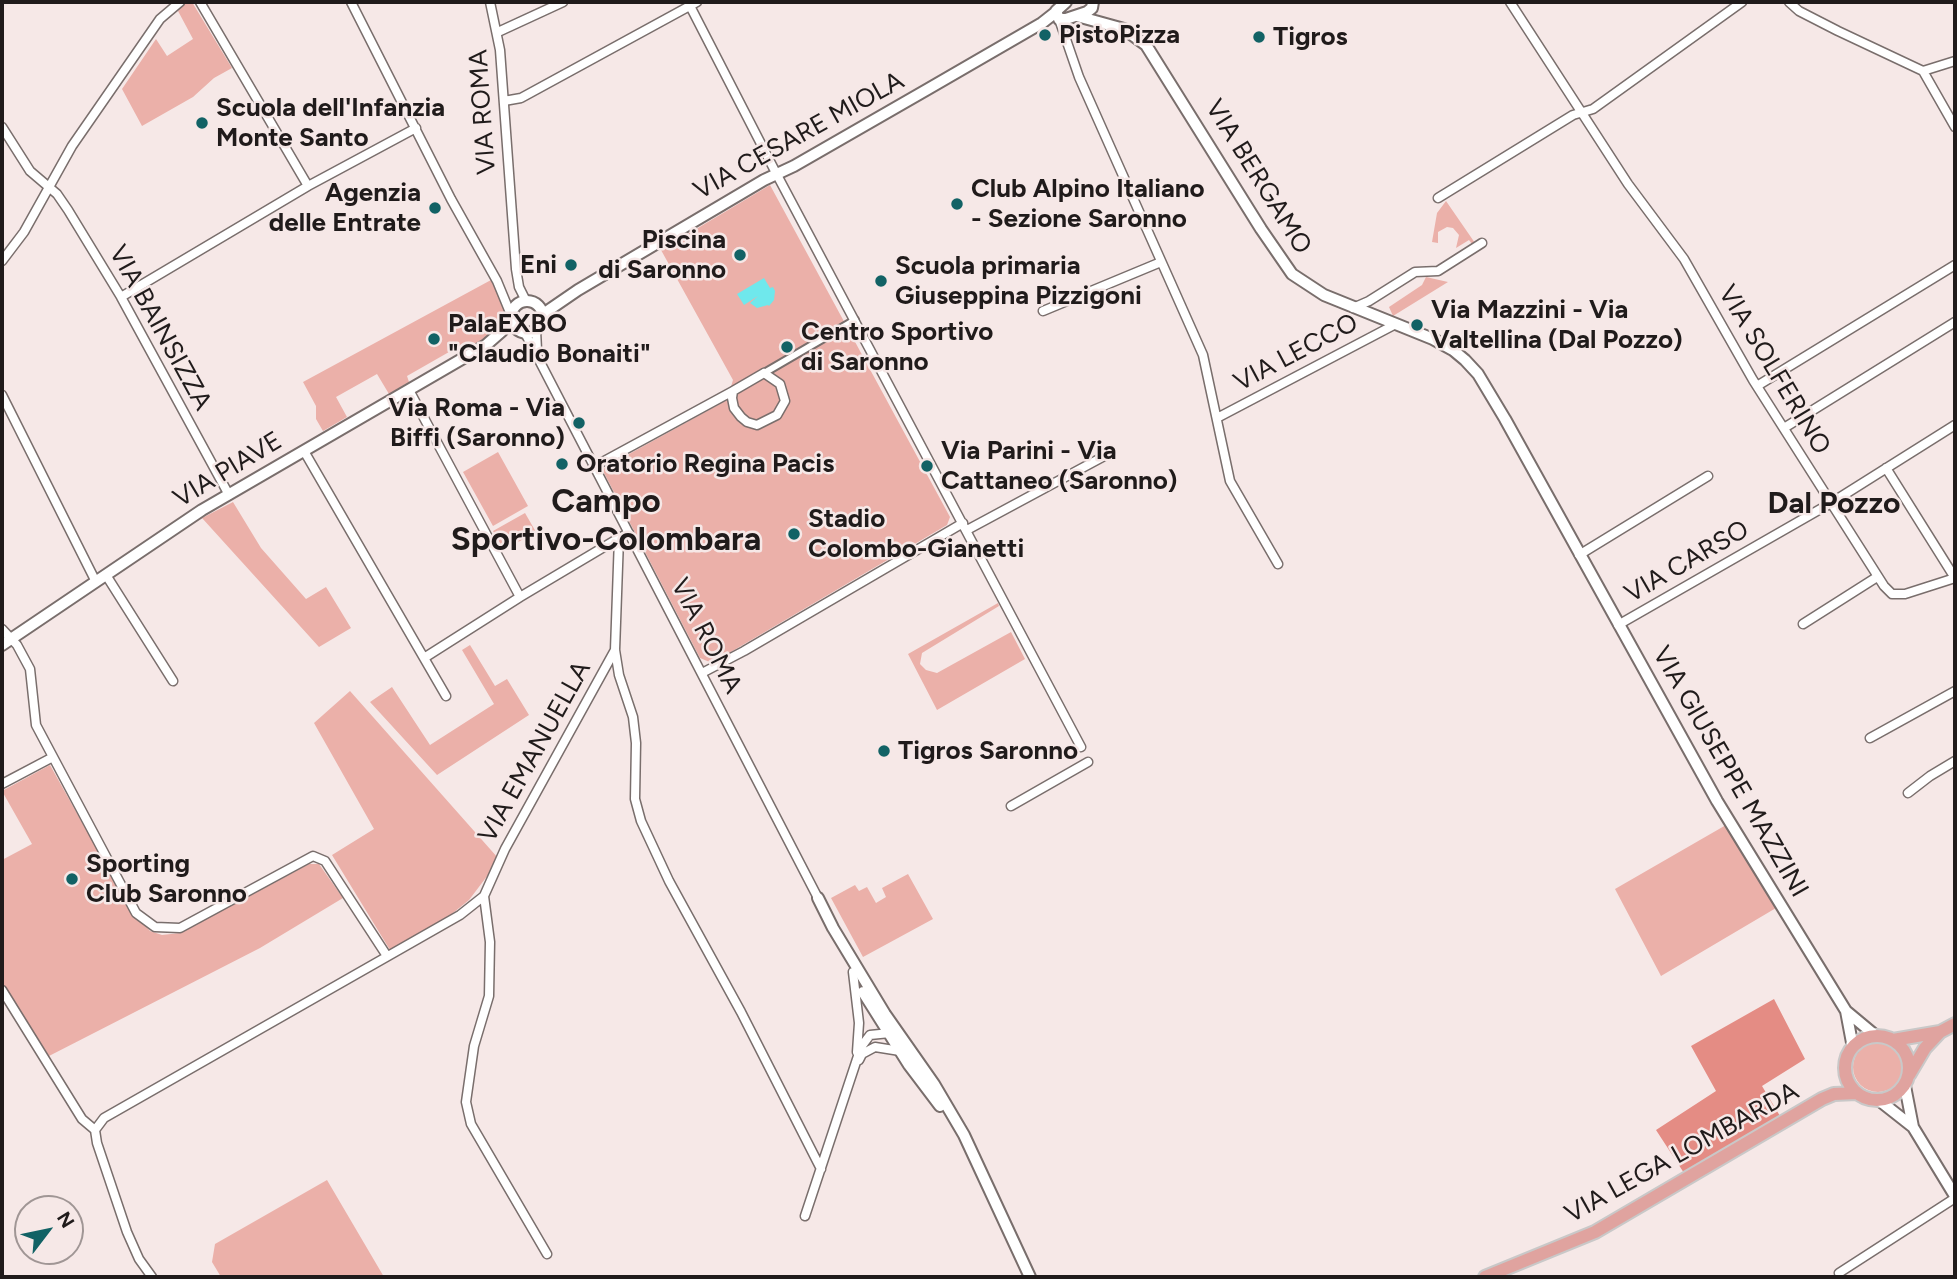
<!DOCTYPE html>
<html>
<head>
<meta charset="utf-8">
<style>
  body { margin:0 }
  #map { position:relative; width:1957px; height:1279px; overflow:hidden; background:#f6e8e7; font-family:Figtree,sans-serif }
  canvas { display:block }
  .frame { position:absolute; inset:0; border:4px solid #201b1b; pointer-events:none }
  .north { position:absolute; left:14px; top:1195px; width:70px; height:70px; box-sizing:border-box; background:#f6e8e7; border:2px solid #a09695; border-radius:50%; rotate:58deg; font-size:19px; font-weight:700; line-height:28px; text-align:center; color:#201b1b }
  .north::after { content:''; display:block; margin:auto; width:24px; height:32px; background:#126265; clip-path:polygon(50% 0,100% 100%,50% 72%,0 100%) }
</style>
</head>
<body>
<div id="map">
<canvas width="1957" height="1279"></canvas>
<div class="frame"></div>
<div class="north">N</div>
</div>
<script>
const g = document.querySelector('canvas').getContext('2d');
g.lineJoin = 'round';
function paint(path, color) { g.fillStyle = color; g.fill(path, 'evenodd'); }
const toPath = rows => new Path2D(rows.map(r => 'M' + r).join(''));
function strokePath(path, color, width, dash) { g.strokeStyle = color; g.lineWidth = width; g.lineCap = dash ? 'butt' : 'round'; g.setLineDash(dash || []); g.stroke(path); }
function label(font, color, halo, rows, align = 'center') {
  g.font = font + ' Figtree,sans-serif'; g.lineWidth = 5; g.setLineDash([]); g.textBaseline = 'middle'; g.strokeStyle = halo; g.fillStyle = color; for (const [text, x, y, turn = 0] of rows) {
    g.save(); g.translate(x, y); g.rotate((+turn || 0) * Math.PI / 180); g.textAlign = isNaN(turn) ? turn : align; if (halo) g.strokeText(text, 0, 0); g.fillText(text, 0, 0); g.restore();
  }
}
const green = toPath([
  [185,2,192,2,232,68,214,78,193,97,142,126,122,89,156,39,167,56,193,39,178,11],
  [770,185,950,517,947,525,712,663,700,658,602,469,727,400,733,380,661,250],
  [1446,201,1475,243,1472,244,1469,240,1456,248,1459,235,1453,228,1447,227,1438,232,1438,243,1432,242,1437,213],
  [1426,277,1448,282,1393,316,1389,307,1422,285],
  [491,280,505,307,505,317,495,334,467,350,463,344,407,376,409,382,389,394,377,374,336,397,347,417,323,431,316,419,316,406,303,382],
  [498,452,528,506,493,526,463,472],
  [233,502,261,548,306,599,326,587,351,628,319,647,202,518],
  [525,513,536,532,504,550,493,531],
  [998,603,999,606,922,653,920,664,926,670,937,673,1011,632,1025,659,937,710,908,654],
  [470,645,495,686,507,679,529,715,437,775,370,702,392,687,430,745,494,704,462,650],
  [350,691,498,858,491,871,469,900,448,917,390,950,332,855,374,829,314,723],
  [50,765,128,905,150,931,162,935,180,933,309,864,319,864,343,898,260,948,49,1056,2,984,2,860,32,844,2,791],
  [1726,825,1776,908,1661,976,1615,889],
  [908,874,933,919,863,957,831,898,855,885,859,891,867,887,876,903,886,897,882,888],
  '1853 1067a25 25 0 1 1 50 0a25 25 0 1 1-50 0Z',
  [327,1180,384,1277,221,1277,212,1262,215,1244]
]);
const forest = toPath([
  [1774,999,1805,1059,1762,1086,1780,1116,1684,1173,1656,1130,1716,1091,1691,1046]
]);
const water = toPath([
  [764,278,770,288,773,287,775,291,774,300,769,306,768,305,757,308,750,303,758,296,744,305,737,294]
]);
const pedestrian = toPath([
  [764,373,855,320]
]);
const minor = toPath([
  [200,2,308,186],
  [351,2,451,199,497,281,511,315],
  [490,2,500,50,516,269,519,287,526,301],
  [688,2,776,173,1081,747],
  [1510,2,1628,184,1684,259,1753,380,1884,586,1892,594,1905,594,1955,578],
  [1789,2,1799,11,1838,31,1923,71,1955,127],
  [1059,19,1079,77,1203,355,1230,481,1278,564],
  [498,32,563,2],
  [1923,71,1955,61],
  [504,101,521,98,697,2],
  [2,127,30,171,57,194,68,210,121,297,229,495],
  [1438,198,1573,115,1593,109,1742,2],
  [2,261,24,232,72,146,160,19,180,2],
  [121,297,308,186,416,128],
  [1353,308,1369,301,1415,272,1438,271,1482,243],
  [1043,311,1161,262],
  [536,330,537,350],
  [525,333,818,898],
  [764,373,780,384,785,401,777,415,757,425,747,422,741,417,734,408,732,398,733,391,764,373],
  [1757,386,1955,265],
  [409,390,520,597],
  [2,395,96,582],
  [1217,418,1394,325],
  [1784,428,1955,322],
  [304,451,446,696],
  [595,466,733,391],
  [1886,468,1955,578],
  [967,530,1110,453],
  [629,533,619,538,615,650,619,675,633,717,636,743,635,799,641,821,669,881,741,1012,821,1169],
  [1579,555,1708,476],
  [106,575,173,681],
  [1803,624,1877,577],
  [1618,625,1831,503,1955,425],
  [2,629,17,645,30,669,36,725,136,913,155,927,180,928,313,856,325,861,387,956],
  [424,658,520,597,619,538],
  [702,673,744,651,963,523],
  [1870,738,1955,691],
  [2,784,53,757],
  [1908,793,1930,776,1955,761],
  [1011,806,1088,762],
  [484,896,490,942,489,996,474,1046,466,1102,471,1124,547,1254],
  [853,972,859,1023,857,1052],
  [2,990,82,1119,95,1130,97,1143,127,1232,139,1259,152,1277],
  [859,1060,862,1054,875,1047,900,1051],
  [95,1130,104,1118,460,915,484,896,505,849,615,650],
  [805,1216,861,1047,870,1035,890,1033],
  [1839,1273,1955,1198]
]);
const tertiary = toPath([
  [1066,2,1056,11,1059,19,1066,19,1087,12,1092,8,1093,2],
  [1077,16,1124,29,1146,45,1261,229,1292,274,1324,295,1433,339,1453,350,1465,360,1478,374,1505,419,1717,801,1846,1011,1876,1036],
  '511 317a16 16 0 1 1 32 0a16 16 0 1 1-32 0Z',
  [543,314,578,290,764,180,794,166,928,89,1042,23,1056,12],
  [2,645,202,510,486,345,502,331,512,318],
  [818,898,833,928,885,1014,934,1084,964,1135,1030,1277],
  [863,992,909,1065,940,1106],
  [1846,1011,1853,1048],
  [1905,1086,1913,1127],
  [1880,1101,1913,1127,1955,1196]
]);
const primary = toPath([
  '1845 1068a32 32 0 1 1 64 0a32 32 0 1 1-64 0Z',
  [1893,1040,1940,1032,1955,1024],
  [1909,1075,1925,1048,1940,1032],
  [1485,1277,1595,1232,1822,1099,1834,1094,1857,1093]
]);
const markers = [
  [1045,35,7,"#126265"],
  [1259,37,7,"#126265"],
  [202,123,7,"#126265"],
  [957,204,7,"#126265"],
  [435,208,7,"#126265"],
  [740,255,7,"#126265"],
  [571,265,7,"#126265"],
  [881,281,7,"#126265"],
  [1417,325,7,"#126265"],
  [434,339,7,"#126265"],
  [787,347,7,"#126265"],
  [579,423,7,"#126265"],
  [562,464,7,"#126265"],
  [927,466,7,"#126265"],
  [794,534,7,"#126265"],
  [884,751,7,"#126265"],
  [72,879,7,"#126265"]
];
const poiNames = [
  ["PistoPizza",1059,35],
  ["Tigros",1273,37],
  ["Scuola dell'Infanzia",216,108],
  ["Monte Santo",216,138],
  ["Club Alpino Italiano",971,189],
  ["- Sezione Saronno",971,219],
  ["Agenzia",421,193,"right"],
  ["delle Entrate",421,223,"right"],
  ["Piscina",726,240,"right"],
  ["di Saronno",726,270,"right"],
  ["Eni",557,265,"right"],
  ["Scuola primaria",895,266],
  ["Giuseppina Pizzigoni",895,296],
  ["Via Mazzini - Via",1431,310],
  ["Valtellina (Dal Pozzo)",1431,340],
  ["PalaEXBO",448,324],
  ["\"Claudio Bonaiti\"",448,354],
  ["Centro Sportivo",801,332],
  ["di Saronno",801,362],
  ["Via Roma - Via",565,408,"right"],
  ["Biffi (Saronno)",565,438,"right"],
  ["Via Parini - Via",941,451],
  ["Cattaneo (Saronno)",941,481],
  ["Oratorio Regina Pacis",576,464],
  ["Stadio",808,519],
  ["Colombo-Gianetti",808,549],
  ["Tigros Saronno",898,751],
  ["Sporting",86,864],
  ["Club Saronno",86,894]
];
const streetNames = [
  ["VIA ROMA",483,112,-94],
  ["VIA CESARE MIOLA",799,136,-29],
  ["VIA BERGAMO",1258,177,58],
  ["VIA BAINSIZZA",160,328,61],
  ["VIA LECCO",1296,353,-28],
  ["VIA SOLFERINO",1774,370,59],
  ["VIA PIAVE",228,470,-31],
  ["VIA CARSO",1687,562,-30],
  ["VIA ROMA",706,636,63],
  ["VIA EMANUELLA",535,752,-61],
  ["VIA GIUSEPPE MAZZINI",1730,772,60],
  ["VIA LEGA LOMBARDA",1682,1153,-29]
];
const quarterNames = [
  ["Dal Pozzo",1834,504]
];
const districtNames = [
  ["Campo",606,502],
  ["Sportivo-Colombara",606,540]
];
paint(green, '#ebb0a9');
paint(forest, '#e48c84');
paint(water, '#6fe8ec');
strokePath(pedestrian, '#796e6c', 10);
strokePath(minor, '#796e6c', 11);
strokePath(tertiary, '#796e6c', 14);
strokePath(primary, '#c9c8c8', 16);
strokePath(pedestrian, '#fff', 6);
strokePath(minor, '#fff', 8);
strokePath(tertiary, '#fff', 10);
strokePath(primary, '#e0a39f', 12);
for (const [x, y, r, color] of markers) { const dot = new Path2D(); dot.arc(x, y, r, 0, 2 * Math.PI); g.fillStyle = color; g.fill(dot); strokePath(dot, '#f6e8e7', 2.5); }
label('bold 26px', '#201b1b', '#f6e8e7', poiNames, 'left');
label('26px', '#201b1b', '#f6e8e7', streetNames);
label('bold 30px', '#201b1b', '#f6e8e7', quarterNames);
label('bold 33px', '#201b1b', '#f6e8e7', districtNames);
</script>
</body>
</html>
